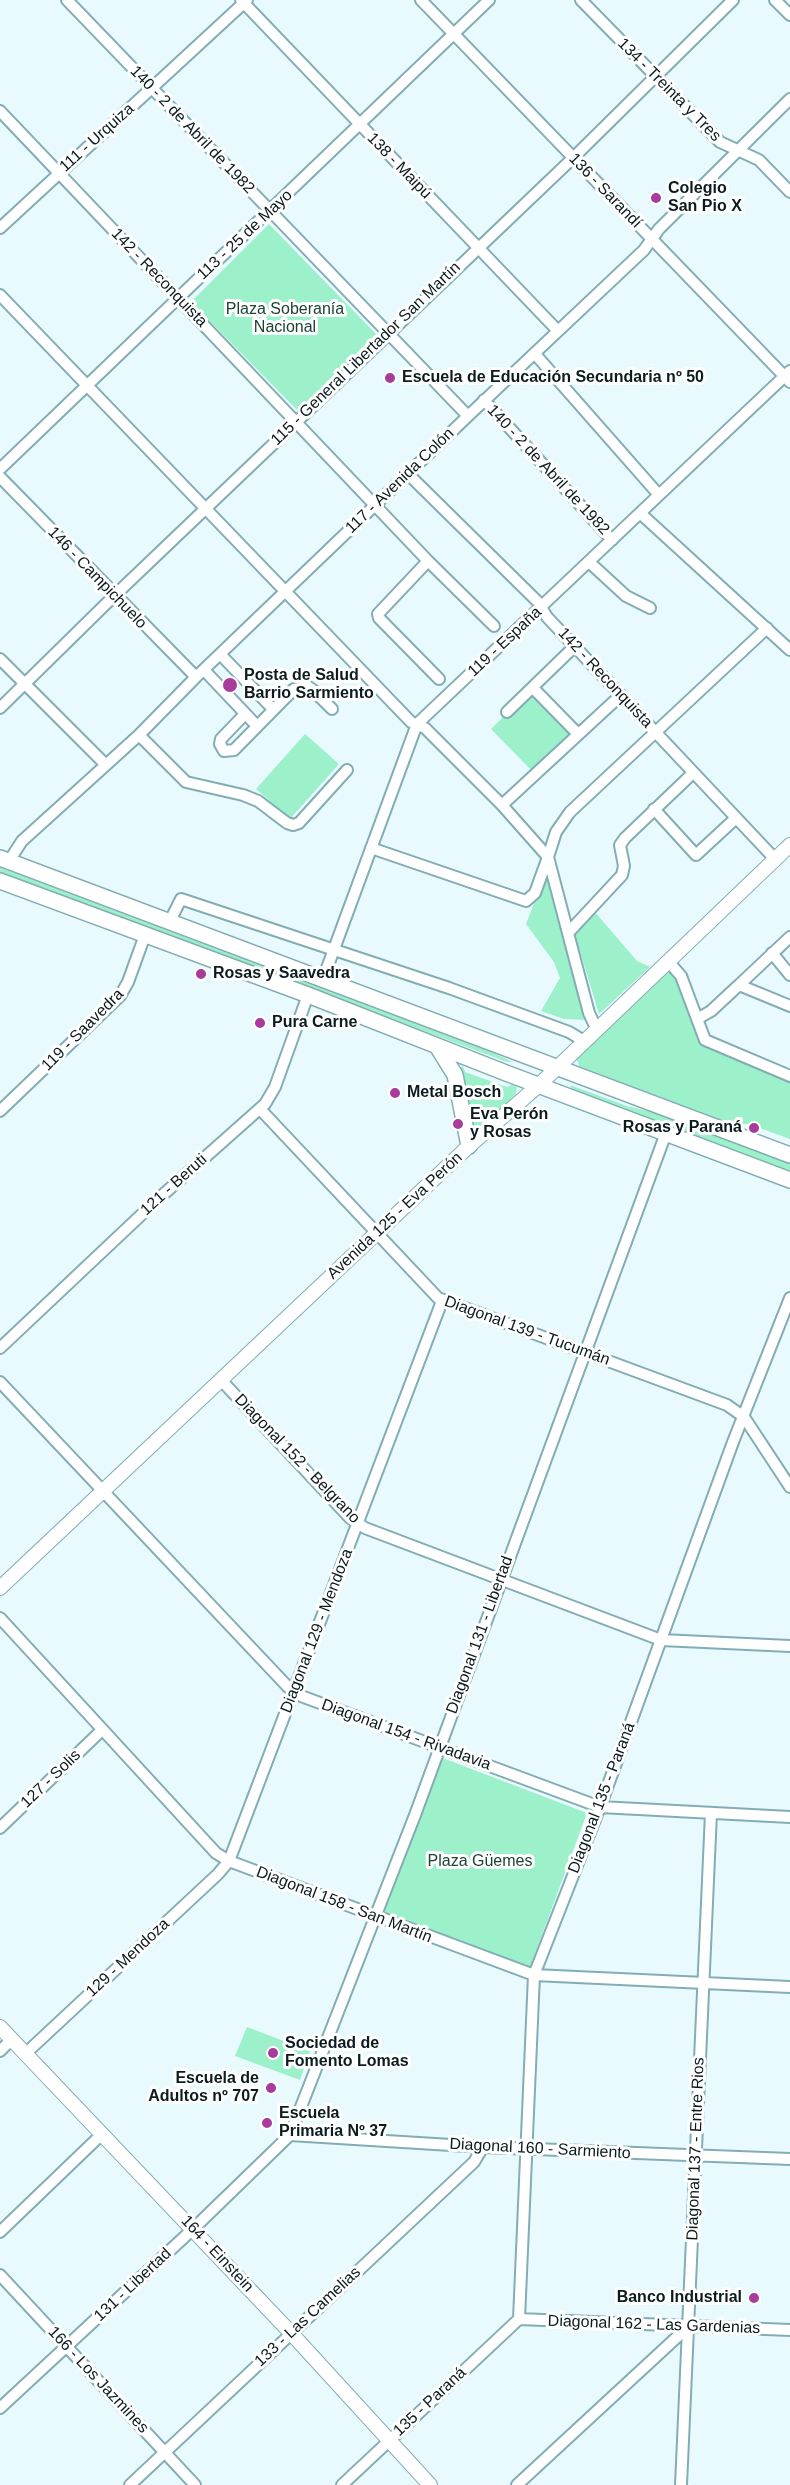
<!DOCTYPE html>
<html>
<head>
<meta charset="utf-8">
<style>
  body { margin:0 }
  canvas { display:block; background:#e9fafe }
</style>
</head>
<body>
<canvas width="790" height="2485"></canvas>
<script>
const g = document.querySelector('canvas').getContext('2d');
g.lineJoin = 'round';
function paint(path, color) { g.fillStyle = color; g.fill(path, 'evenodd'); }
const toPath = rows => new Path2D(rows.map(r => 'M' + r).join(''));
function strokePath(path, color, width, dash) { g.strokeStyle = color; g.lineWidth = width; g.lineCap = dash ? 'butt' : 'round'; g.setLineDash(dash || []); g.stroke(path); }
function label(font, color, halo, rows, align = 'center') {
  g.font = font + ' Arial,sans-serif'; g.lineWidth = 6; g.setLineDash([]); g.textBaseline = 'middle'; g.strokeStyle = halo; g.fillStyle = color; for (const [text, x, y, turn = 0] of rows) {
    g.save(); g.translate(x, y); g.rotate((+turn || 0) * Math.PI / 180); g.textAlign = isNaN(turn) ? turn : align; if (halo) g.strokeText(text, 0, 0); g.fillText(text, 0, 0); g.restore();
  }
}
const green = toPath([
  [269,224,376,334,298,411,191,302],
  [533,688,578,734,535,774,491,729],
  [305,734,339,764,290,819,256,789],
  [0,866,466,1039,512,1062,507,1062,0,873],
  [547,870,587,1020,564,1019,541,1011,560,978,554,962,526,924],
  [595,912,637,961,650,967,599,1014,575,935],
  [668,970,678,979,698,1038,709,1045,790,1079,790,1139,749,1124,726,1124,579,1066,576,1056],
  [463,1066,465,1072,507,1087,512,1085,517,1087,516,1094,476,1132,472,1132,458,1070],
  [570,1085,627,1106,656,1113,790,1163,790,1171,572,1090],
  [432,1754,587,1813,529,1970,373,1912],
  [247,2027,310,2051,300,2080,235,2056]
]);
const street = toPath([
  [67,0,468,416],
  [241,0,558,331],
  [421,0,790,382],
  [581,0,720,142,759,160,790,192],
  [775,0,790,15],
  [0,111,428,561,494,626],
  [0,228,247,0],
  [0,295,411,722,425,728,502,805,548,857,535,893,526,901,371,848],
  [535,354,659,495],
  [484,400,612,540],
  [0,469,489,0],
  [408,474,538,602,547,617,775,859],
  [0,477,196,677],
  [640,513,790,650],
  [428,561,378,614,379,618,439,679],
  [589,562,626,596,650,608],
  [220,654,273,709],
  [0,659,106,765],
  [204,670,257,726],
  [533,688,578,734],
  [0,708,114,596,573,158,733,0],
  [507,712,575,646],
  [245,714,221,739,220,744,224,751,234,750,294,689,307,686,313,690,332,709],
  [139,735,186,782,243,795,258,801,287,823,293,825,299,823,347,770],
  [502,805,621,695],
  [654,809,696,855,736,818],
  [9,861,22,841,139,735,196,677,468,416,644,250,659,229,790,99],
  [170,921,181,899,449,988,569,1032,584,1041],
  [568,933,622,875,624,866,620,845,625,838,693,773],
  [772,953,790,975],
  [668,961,681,976,705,1040,790,1076],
  [323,979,417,724,790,371],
  [739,985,790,937],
  [697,1019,711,1011,739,985,790,1006],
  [597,1030,589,1013,548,857,556,832,570,812,767,628],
  [260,1109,438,1298,727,1405,744,1417,790,1487],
  [0,1111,120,996,128,982,145,935],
  [0,1348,157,1200,265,1104,275,1087,308,995],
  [221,1380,350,1518,365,1528,661,1640,790,1646],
  [0,1382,288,1687,301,1696,600,1807,790,1817],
  [0,1618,216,1853,229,1861,534,1975,790,1987],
  [0,1828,102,1730],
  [0,2051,12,2039],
  [25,2054,218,1874,229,1861,442,1301],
  [290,2135,483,2147,790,2159],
  [0,2232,102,2134],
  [0,2275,195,2485],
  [519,2319,534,1975,600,1807,733,1442,790,1298],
  [519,2319,790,2330],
  [0,2408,193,2229,290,2135,415,1815,666,1133],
  [130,2485,474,2162,483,2147],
  [342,2485,519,2319],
  [517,2485,689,2326],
  [681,2485,711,1813]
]);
const secondary = toPath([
  [0,1588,469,1146,539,1085,790,845],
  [0,2027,291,2333,430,2485]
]);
const primary = toPath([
  [0,858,790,1155],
  [0,881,308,995,506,1073,790,1180],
  [437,1046,455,1075,469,1146]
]);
const markers = [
  [656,198,6,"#a83c9c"],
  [390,378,6,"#a83c9c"],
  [230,685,8,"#a83c9c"],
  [201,974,6,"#a83c9c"],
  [260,1023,6,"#a83c9c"],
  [395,1093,6,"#a83c9c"],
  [458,1124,6,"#a83c9c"],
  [754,1128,6,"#a83c9c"],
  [273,2053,6,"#a83c9c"],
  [271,2088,6,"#a83c9c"],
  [267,2123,6,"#a83c9c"],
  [754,2298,6,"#a83c9c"]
];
const streetNames = [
  ["134 - Treinta y Tres",669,90,45],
  ["140 - 2 de Abril de 1982",192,130,46],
  ["111 - Urquiza",97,138,-42],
  ["138 - Maipú",399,166,46],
  ["136 - Sarandí",605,191,46],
  ["113 - 25 de Mayo",245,235,-43],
  ["142 - Reconquista",159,278,46],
  ["115 - General Libertador San Martín",366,354,-44],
  ["140 - 2 de Abril de 1982",548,470,47],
  ["117 - Avenida Colón",400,481,-44],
  ["146 - Campichuelo",97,578,46],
  ["119 - España",505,642,-43],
  ["142 - Reconquista",605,678,47],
  ["119 - Saavedra",83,1030,-45],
  ["121 - Beruti",174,1185,-42],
  ["Avenida 125 - Eva Perón",395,1216,-43],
  ["Diagonal 139 - Tucumán",527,1331,20],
  ["Diagonal 152 - Belgrano",297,1459,46],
  ["Diagonal 129 - Mendoza",317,1631,-69],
  ["Diagonal 131 - Libertad",480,1635,-70],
  ["Diagonal 154 - Rivadavia",406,1735,20],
  ["127 - Solis",51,1779,-44],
  ["Diagonal 135 - Paraná",602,1798,-69],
  ["Diagonal 158 - San Martín",344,1905,21],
  ["129 - Mendoza",128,1958,-43],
  ["Diagonal 160 - Sarmiento",540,2149,3],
  ["Diagonal 137 - Entre Rios",696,2149,-88],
  ["164 - Einstein",217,2254,47],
  ["131 - Libertad",133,2285,-43],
  ["133 - Las Camelias",308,2317,-43],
  ["Diagonal 162 - Las Gardenias",654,2325,2],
  ["166 - Los Jazmines",98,2380,47],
  ["135 - Paraná",430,2402,-43]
];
const poiNames = [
  ["Colegio",668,189],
  ["San Pio X",668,207],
  ["Escuela de Educación Secundaria nº 50",402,378],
  ["Posta de Salud",244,676],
  ["Barrio Sarmiento",244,694],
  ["Rosas y Saavedra",213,974],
  ["Pura Carne",272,1023],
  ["Metal Bosch",407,1093],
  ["Eva Perón",470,1115],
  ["y Rosas",470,1133],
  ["Rosas y Paraná",742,1128,"right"],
  ["Sociedad de",285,2044],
  ["Fomento Lomas",285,2062],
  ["Escuela de",259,2079,"right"],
  ["Adultos nº 707",259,2097,"right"],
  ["Escuela",279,2114],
  ["Primaria Nº 37",279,2132],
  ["Banco Industrial",742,2298,"right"]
];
const parkNames = [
  ["Plaza Soberanía",285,310],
  ["Nacional",285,328],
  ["Plaza Güemes",480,1862]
];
paint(green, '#9cf0ca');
strokePath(street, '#83adb5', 14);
strokePath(secondary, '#83adb5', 16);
strokePath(primary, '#83adb5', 18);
strokePath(street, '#fff', 10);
strokePath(secondary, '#fff', 14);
strokePath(primary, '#fff', 15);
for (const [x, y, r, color] of markers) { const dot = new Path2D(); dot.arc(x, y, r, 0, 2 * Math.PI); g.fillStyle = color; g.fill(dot); strokePath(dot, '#fff', 2); }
label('16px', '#0b1b1f', '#fff', streetNames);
label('bold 16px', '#0b1b1f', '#fff', poiNames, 'left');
label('16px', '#1c4333', '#fff', parkNames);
</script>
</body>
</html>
